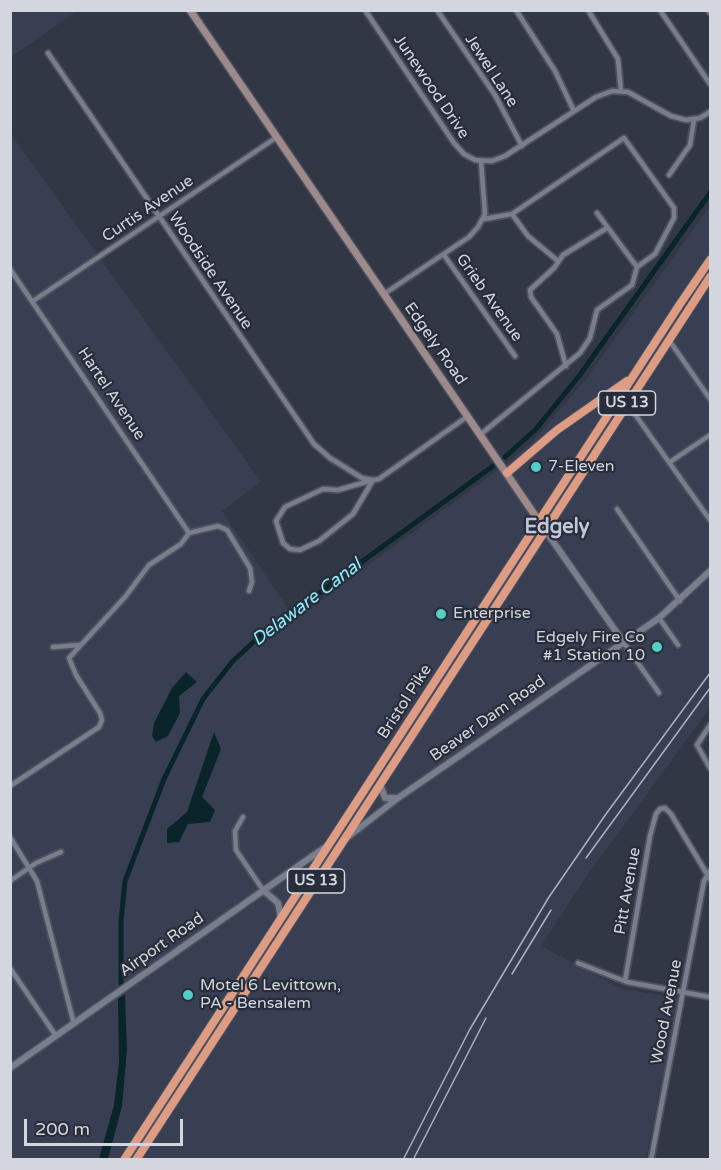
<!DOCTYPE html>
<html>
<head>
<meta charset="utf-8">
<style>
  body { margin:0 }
  #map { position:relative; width:721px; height:1170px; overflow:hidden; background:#323745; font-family:"Varela Round",sans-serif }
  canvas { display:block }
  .frame { position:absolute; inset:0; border:12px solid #d3d6df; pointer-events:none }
  .scale { position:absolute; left:24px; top:1119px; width:159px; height:27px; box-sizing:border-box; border:3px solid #d3d6df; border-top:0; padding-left:8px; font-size:18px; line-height:21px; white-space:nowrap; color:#d3d6df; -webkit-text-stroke:4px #282d3a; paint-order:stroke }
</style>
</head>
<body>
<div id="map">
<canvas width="721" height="1170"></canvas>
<div class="frame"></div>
<div class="scale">200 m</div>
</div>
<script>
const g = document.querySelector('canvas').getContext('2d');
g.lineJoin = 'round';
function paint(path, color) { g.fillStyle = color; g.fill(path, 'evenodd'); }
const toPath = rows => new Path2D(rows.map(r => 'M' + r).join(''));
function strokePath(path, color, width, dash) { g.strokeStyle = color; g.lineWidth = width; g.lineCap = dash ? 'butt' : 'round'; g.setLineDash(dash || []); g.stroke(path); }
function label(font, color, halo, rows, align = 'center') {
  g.font = font + ' "Varela Round",sans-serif'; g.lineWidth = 4.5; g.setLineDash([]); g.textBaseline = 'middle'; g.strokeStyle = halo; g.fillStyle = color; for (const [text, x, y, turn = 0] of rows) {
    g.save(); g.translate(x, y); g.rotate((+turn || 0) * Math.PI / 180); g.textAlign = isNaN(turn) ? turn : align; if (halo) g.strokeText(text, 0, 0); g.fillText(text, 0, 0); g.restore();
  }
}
const built = toPath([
  [11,10,77,10,77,11,11,57],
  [10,133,261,482,222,511,295,619,511,460,534,440,586,379,710,206,710,708,588,874,541,946,622,989,678,998,646,1159,11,1159]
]);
const water = toPath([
  [186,672,197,682,179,696,180,713,168,736,156,742,152,736,154,723,172,688],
  [214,732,221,749,202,797,215,810,210,822,188,824,179,842,167,843,167,829,187,812],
  [125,994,127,1050,122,1106,108,1159,99,1159,114,1105,119,1062,118,999]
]);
const canal = toPath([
  [505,457,536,429,579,376,710,193],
  [121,983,121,921,125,881,164,779,203,699,232,662,260,636,493,466]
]);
const minor = toPath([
  [365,10,454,143,464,154,475,160,492,161,505,156,596,97,612,91,628,92,671,116,686,120,700,118,710,112],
  [437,10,495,95,522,146],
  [516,10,555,71,574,111],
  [588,10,618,59,621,91],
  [660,10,710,84],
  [48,53,314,444,330,458,362,478,373,480],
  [669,175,690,145,694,120],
  [512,214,528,236,558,261],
  [484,219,512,214,624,138,674,208,674,218,655,254,637,267,597,213],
  [444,255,515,356],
  [10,269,189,533],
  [384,294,469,237,478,227,485,214,481,161],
  [33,301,277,137],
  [669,340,710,399],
  [566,366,557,334,531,297,530,290,554,268,563,255,607,228],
  [627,403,710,520],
  [481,434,580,353,590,338,597,310,632,285,637,267],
  [670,462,710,435],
  [373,480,353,514,319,541,300,550,290,549,283,543,276,521,285,507,323,489,338,490,373,480,379,479,468,416],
  [617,509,680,601],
  [189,533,218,526,227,530,250,568,252,582,249,591],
  [659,618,678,645],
  [624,643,659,693],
  [53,647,80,645],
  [710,725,697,745,710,768],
  [10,786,99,727,102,720,100,713,76,675,69,658,125,597,149,565,181,544,189,533],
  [243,817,235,831,236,850,263,890],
  [10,837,37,881,74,1024],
  [10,881,36,863,61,852],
  [578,963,627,982,710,997],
  [10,968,56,1036],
  [625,981,650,836,656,814,660,809,665,808,671,814,710,879],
  [651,1160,704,881,710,871]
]);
const tertiary = toPath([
  [709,10,710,12],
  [545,530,624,643],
  [380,784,385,798,398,798],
  [348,837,398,798,659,618,710,571],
  [263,890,278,903,281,918],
  [10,1068,324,848]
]);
const secondary = toPath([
  [190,10,545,530]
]);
const trunk = toPath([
  [507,473,557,430,627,381],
  [124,1160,680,304,710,260],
  [136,1160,710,277]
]);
const rail = toPath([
  [586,858,710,688],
  [512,974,551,910],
  [403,1160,470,1029,549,897,606,814,710,673],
  [413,1160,486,1018]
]);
const markers = [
  [536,467,6,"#55cec5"],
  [441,614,6,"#55cec5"],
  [657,647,6,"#55cec5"],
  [188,995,6,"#55cec5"]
];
const shields = [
  [627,403,57],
  [316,881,57]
];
const shieldNames = [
  ["US 13",627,403],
  ["US 13",316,881]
];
const streetNames = [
  ["Jewel Lane",491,71,57],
  ["Junewood Drive",431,87,56],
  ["Curtis Avenue",148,209,-34],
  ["Woodside Avenue",210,271,56],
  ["Grieb Avenue",489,298,55],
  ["Edgely Road",435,344,55],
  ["Hartel Avenue",111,394,56],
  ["Bristol Pike",405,702,-57],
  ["Beaver Dam Road",488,719,-35],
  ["Pitt Avenue",628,891,-80],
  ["Airport Road",162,945,-35],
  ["Wood Avenue",667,1012,-79]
];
const poiNames = [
  ["7-Eleven",548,467],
  ["Enterprise",453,614],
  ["Edgely Fire Co",645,638,"right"],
  ["#1 Station 10",645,656,"right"],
  ["Motel 6 Levittown,",200,986],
  ["PA - Bensalem",200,1004]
];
const waterNames = [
  ["Delaware Canal",307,603,-37]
];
const quarterNames = [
  ["Edgely",557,528]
];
paint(built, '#383f53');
paint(water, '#09252a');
strokePath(canal, '#09252a', 5);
strokePath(minor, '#4e525d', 8);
strokePath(tertiary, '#4e525d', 9);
strokePath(secondary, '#4e525d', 10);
strokePath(trunk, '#4e525d', 10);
strokePath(minor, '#787e8e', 4.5);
strokePath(tertiary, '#787e8e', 6);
strokePath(secondary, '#9e898b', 7);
strokePath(trunk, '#de9c85', 8);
strokePath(rail, '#adb1bb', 1.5);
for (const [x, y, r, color] of markers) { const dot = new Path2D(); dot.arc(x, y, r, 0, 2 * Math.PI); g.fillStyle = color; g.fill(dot); strokePath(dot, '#282d3a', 2); }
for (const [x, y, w] of shields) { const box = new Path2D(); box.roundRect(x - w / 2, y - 12, w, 24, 4.5); g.fillStyle = '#282d3a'; g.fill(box); strokePath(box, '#d3d6df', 1.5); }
label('bold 15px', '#d3d6df', null, shieldNames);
label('16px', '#d3d6df', '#282d3a', streetNames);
label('16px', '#d3d6df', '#282d3a', poiNames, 'left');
label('italic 18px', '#8dedfd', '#282d3a', waterNames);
label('bold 20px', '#c1c8d9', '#282d3a', quarterNames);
</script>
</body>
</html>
